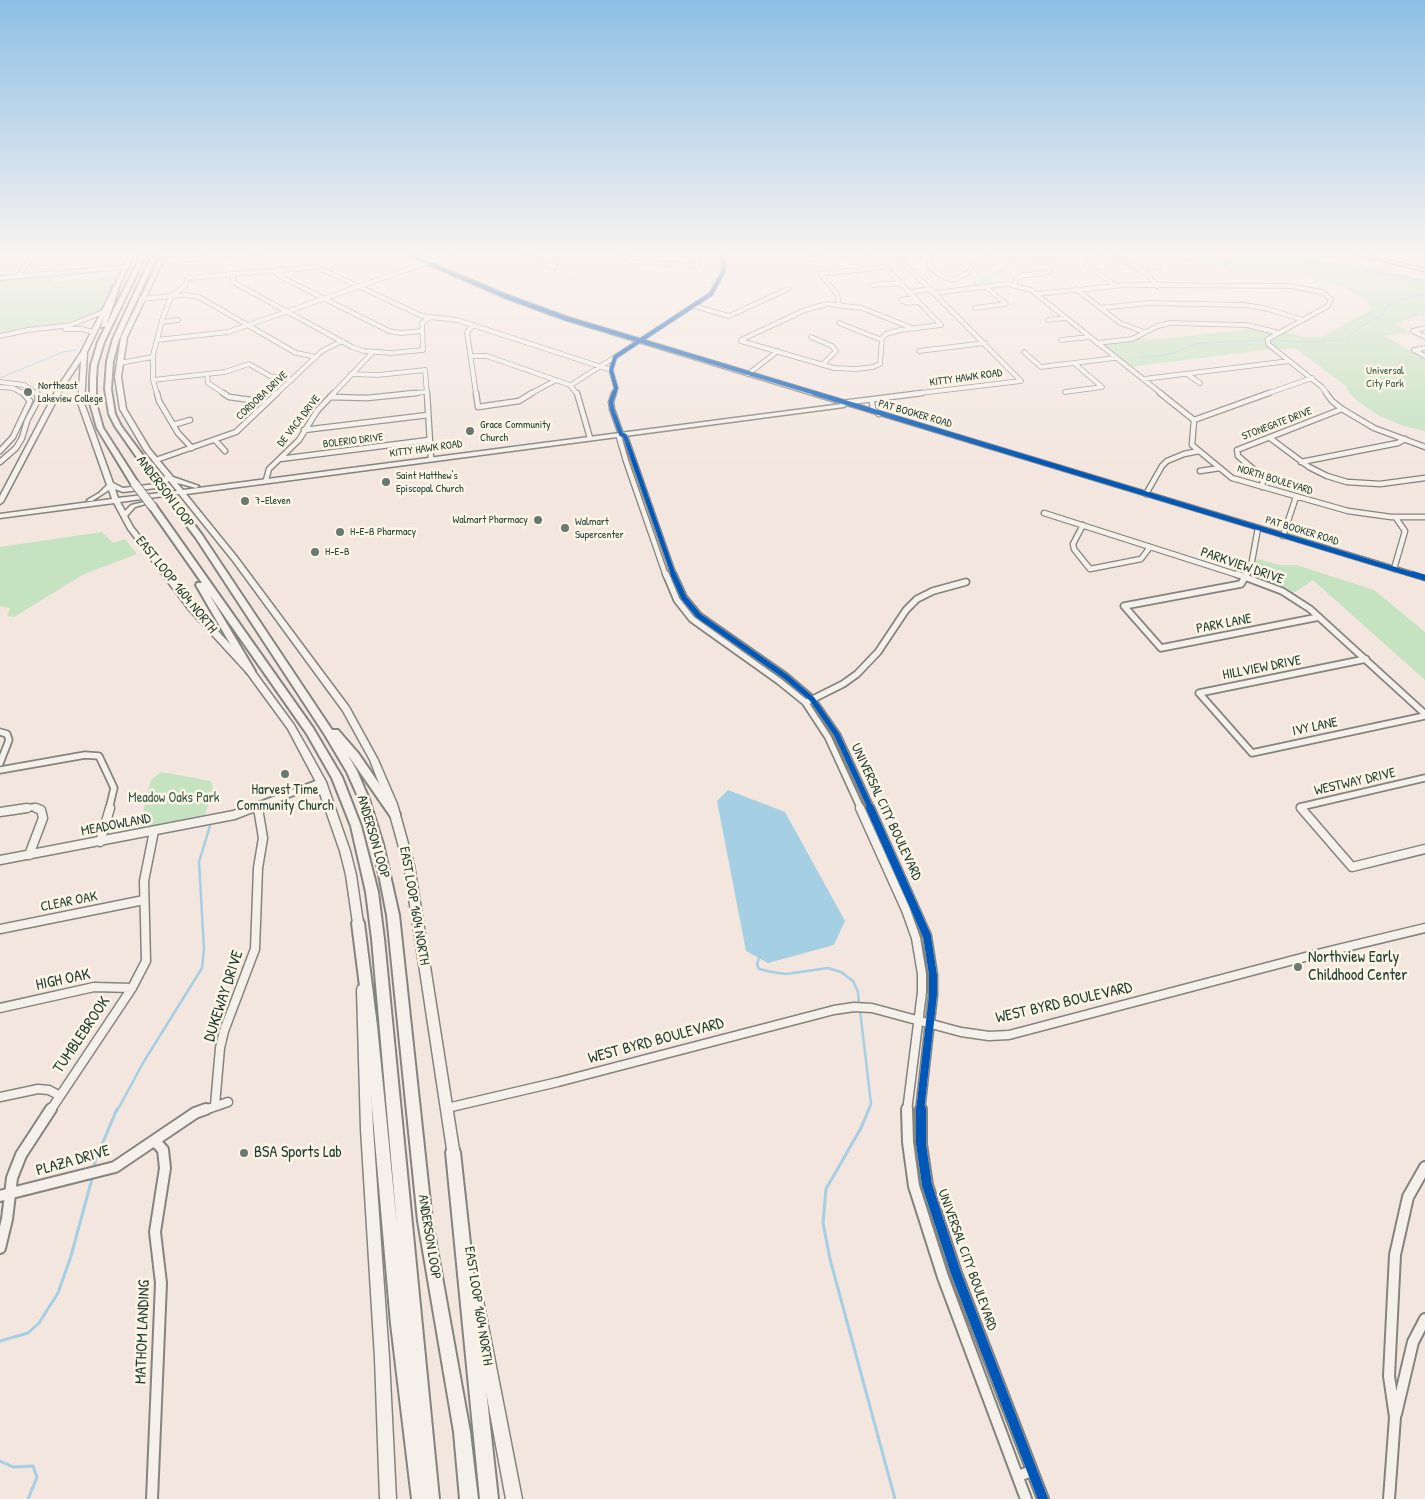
<!DOCTYPE html>
<html>
<head>
<meta charset="utf-8">
<style>
  body { margin:0 }
  canvas { display:block; background:#f3e6df }
</style>
</head>
<body>
<canvas width="1425" height="1499"></canvas>
<script>
const g = document.querySelector('canvas').getContext('2d');
g.lineJoin = 'round';
function paint(path, color) { g.fillStyle = color; g.fill(path, 'evenodd'); }
const toPath = rows => new Path2D(rows.map(r => 'M' + r).join(''));
function strokePath(path, color, width, dash) { g.strokeStyle = color; g.lineWidth = width; g.lineCap = dash ? 'butt' : 'round'; g.setLineDash(dash || []); g.stroke(path); }
function label(font, color, halo, rows, align = 'center') {
  g.font = font + ' "Patrick Hand",sans-serif'; g.lineWidth = 5; g.setLineDash([]); g.textBaseline = 'middle'; g.strokeStyle = halo; g.fillStyle = color; for (const [text, x, y, turn = 0] of rows) {
    g.save(); g.translate(x, y); g.rotate((+turn || 0) * Math.PI / 180); g.textAlign = isNaN(turn) ? turn : align; if (halo) g.strokeText(text, 0, 0); g.fillText(text, 0, 0); g.restore();
  }
}
const green = toPath([
  [984,253,1011,254,1063,253,1052,269,1048,269,1042,264,1010,268,994,278,990,284,976,286,972,282,982,279,997,269,1007,266,1003,263,1007,261],
  [1135,253,1165,253,1223,261,1278,257,1336,264,1425,282,1425,316,1419,315,1395,324,1410,332,1385,336,1425,359,1425,431,1403,426,1378,415,1360,403,1350,394,1346,386,1295,348,1276,350,1270,344,1270,339,1284,331,1302,337,1321,337,1371,310,1369,303,1350,290,1323,281,1296,274,1236,274,1220,267,1147,257],
  [58,274,52,282,118,276,99,312,79,321,28,327,2,333,0,332,0,279],
  [1242,325,1274,333,1267,336,1265,341,1272,349,1130,367,1104,349,1102,344,1139,336,1151,340,1244,330],
  [102,532,113,543,125,539,137,554,84,574,14,617,7,616,10,608,0,606,0,547],
  [1257,559,1280,565,1296,565,1374,590,1425,632,1425,680,1313,580,1292,594,1277,585,1252,576],
  [161,772,211,781,213,788,205,815,139,828,151,780]
]);
const water = toPath([
  [728,790,785,812,845,921,834,945,768,963,746,951,717,801]
]);
const streamFar2 = toPath([
  [992,253,1026,262],
  [569,282,587,263,601,253],
  [984,284,995,273,1014,265,1029,262,1039,253],
  [1347,339,1360,327,1382,315,1387,306,1406,298,1425,295],
  [1270,340,1303,342,1344,340],
  [1141,357,1144,357],
  [1149,357,1175,353,1188,346,1202,343,1265,340],
  [0,378,63,352,77,350]
]);
const streamFar1 = toPath([
  [759,958,757,964,759,969,772,972,786,974,828,968,841,972,853,981,858,992,859,1006],
  [860,1010,871,1104,868,1111],
  [117,1111,143,1063,202,968,204,949,199,862,210,826]
]);
const stream = toPath([
  [869,1109,861,1128,826,1189,823,1223,830,1259,895,1499],
  [94,1168,95,1161,117,1109],
  [0,1341,28,1333,39,1323,58,1293,71,1256,93,1175],
  [0,1461,13,1467,33,1466,37,1477,28,1499]
]);
const river = toPath([
  [1157,253,1166,253,1180,258,1223,261,1257,258,1352,264,1425,280,1425,284,1352,268,1257,262,1223,265,1180,260,1157,253]
]);
const minorFar4 = toPath([
  [628,253,625,258,630,261,698,266,696,253],
  [805,253,810,259,870,253],
  [894,253,1021,381,912,394],
  [932,253,929,263,930,267,941,276,953,280],
  [1093,253,1087,265,1115,285],
  [1103,253,1132,265,1148,275,1157,286],
  [526,256,555,267],
  [161,262,258,253],
  [550,265,576,253],
  [277,269,276,273,279,276,389,331,401,333,422,331],
  [1138,269,1159,267],
  [233,273,233,282,352,347,364,351,391,353,423,350,422,323,429,318],
  [820,274,885,267,941,325],
  [820,274,837,294,839,304],
  [18,276,35,253],
  [0,278,126,267],
  [953,280,969,272,974,260],
  [873,285,900,283],
  [1014,285,1016,279,1021,276,1050,272],
  [1076,289,1120,323,1144,332],
  [908,292,931,289],
  [935,293,1007,284,1031,290,1162,394],
  [1037,294,1125,285,1290,286,1322,292,1331,299,1328,306,1268,339,1268,344,1322,387,1327,394],
  [914,298,901,300,907,303,919,302],
  [141,299,183,295,199,297,296,353,316,357],
  [694,306,729,316,788,289],
  [975,308,1006,304,986,287],
  [1101,308,1148,303,1245,305,1268,309,1303,320],
  [1048,320,1066,318],
  [162,322,178,320],
  [839,323,882,340],
  [474,325,467,332,476,394],
  [65,329,82,329,93,332],
  [1413,331,1425,337],
  [1413,331,1425,328],
  [0,336,28,330,71,325,103,312],
  [811,337,832,346,836,351,823,364],
  [157,340,228,332,455,253],
  [741,340,805,310,827,304,862,308,912,328],
  [1061,340,1090,337],
  [741,341,834,368,856,369,873,367,880,364,882,338,886,334,900,330,941,325],
  [1097,343,1132,339,1158,326,1170,323,1247,325,1279,333],
  [1414,350,1425,356],
  [1414,350,1425,348],
  [919,351,985,343],
  [1024,352,1041,367,1115,358],
  [471,356,487,356,570,385,577,394],
  [119,363,153,357],
  [207,374,208,383,225,394],
  [351,374,378,375,425,370,427,394],
  [748,374,778,351],
  [1187,374,1200,383],
  [1144,379,1289,361],
  [153,380,225,372,249,364,270,376,292,380],
  [0,382,24,385,37,394],
  [571,385,615,357],
  [0,387,13,388,24,394],
  [1065,392,1102,387,1074,363],
  [157,394,153,380,153,355,163,317,172,295,185,286,188,278,317,267,422,316,457,320,611,370],
  [276,394,322,351,342,341],
  [333,394,372,353],
  [403,394,427,392],
  [530,394,556,380],
  [614,394,616,388,611,370,615,357,711,294,723,272,724,265,720,253],
  [1266,394,1312,378]
]);
const minorFar3 = toPath([
  [157,393,159,401,178,433,192,448],
  [223,393,229,397,266,402],
  [427,393,431,459],
  [476,393,478,407,519,401,532,393],
  [577,393,590,438],
  [614,393,611,402,612,409,621,434,625,436,674,576],
  [1160,393,1194,420],
  [1326,393,1332,401,1342,409,1374,428,1425,447],
  [330,397,367,398,416,393],
  [872,402,873,409,879,414],
  [842,403,922,393],
  [1194,420,1192,445,1232,478,1348,511,1391,517,1425,517],
  [1194,420,1269,393],
  [173,425,190,420],
  [304,430,428,415],
  [621,434,619,437,626,461,666,576],
  [1270,438,1309,467,1327,476,1347,482,1380,484,1425,478],
  [215,440,225,451],
  [0,451,13,437,30,401,23,393],
  [280,459,429,440],
  [156,460,236,432,277,393],
  [0,462,16,448,22,438,27,421,38,400,37,393],
  [1301,462,1398,443,1405,439],
  [1200,471,1220,468],
  [266,480,269,469,299,440,317,411,334,393],
  [1262,487,1263,480,1259,474,1238,456,1237,450,1342,409],
  [1146,494,1162,466,1167,461,1184,454,1199,451],
  [1044,513,1241,576],
  [1083,525,1073,544,1074,549,1090,569,1141,559,1150,547],
  [1283,536,1296,497],
  [1394,569,1405,531,1396,518],
  [1246,576,1252,561,1258,528]
]);
const minorFar2 = toPath([
  [666,574,677,600,692,619,779,681,805,702,828,737,861,809],
  [673,574,684,598,699,616,785,676,812,699,837,735,871,809],
  [1237,574,1282,591,1310,609,1425,714],
  [1247,574,1241,584,1124,606,1161,648,1319,617],
  [1366,659,1199,693,1252,753,1425,716],
  [809,701,843,684,857,674,878,652,906,610,917,599,933,591,966,582],
  [0,732,7,734,9,740,0,763],
  [0,770,85,755,99,756,114,788,109,809],
  [258,807,258,809],
  [19,809,34,807,39,809],
  [249,809,321,782],
  [1302,809,1300,807,1425,778]
]);
const minorFar1 = toPath([
  [860,808,906,910,916,938,922,974,922,992,907,1111],
  [870,808,927,936,933,975,933,995,920,1111],
  [1301,808,1352,867,1425,849],
  [0,812,27,808],
  [100,842,110,808],
  [29,855,43,818,41,810,36,808],
  [0,860,234,815,252,808],
  [0,929,144,900],
  [0,1008,94,987,132,988],
  [0,1097,38,1089,49,1090,60,1096],
  [215,1105,220,1048,224,1031,255,949,258,868,263,838,258,808],
  [447,1108,558,1082,834,1010,854,1007,872,1008,961,1032,989,1036,1009,1035,1309,956,1425,928],
  [50,1111,132,988,146,961,144,881,154,831],
  [202,1111,228,1102]
]);
const minor = toPath([
  [907,1109,908,1142,914,1186,943,1277,1026,1499],
  [921,1109,921,1144,927,1185,956,1273,1043,1499],
  [0,1196,115,1167,195,1113,206,1109],
  [0,1248,7,1219,12,1178,21,1155,51,1109],
  [1396,1414,1413,1342,1425,1319],
  [1018,1476,1032,1471],
  [152,1499,161,1283,155,1232,165,1168,163,1150,155,1141],
  [1389,1499,1395,1417,1389,1376,1395,1255,1408,1197,1425,1167]
]);
const major = toPath([
  [131,253,135,253,87,352,84,403,113,483,123,488,155,484,163,480,165,476,144,450,120,409,115,377,121,337,163,253,167,253,127,337,121,377,126,409,150,449,173,477,199,486,196,488,177,483,183,490,842,404,563,319,503,297,402,253,408,253,507,295,567,317,1425,576,1425,580,847,405,844,407,186,494,237,557,349,707,378,760,397,804,414,865,460,1156,458,1160,454,1162,450,1160,448,1156,404,865,387,804,370,760,343,711,233,561,179,494,120,502,125,511,131,505,149,501,149,503,135,507,127,516,133,527,195,606,253,669,294,725,310,753,326,782,350,851,356,875,364,930,363,933,359,935,355,933,354,930,346,875,340,851,316,782,288,729,247,673,189,610,128,529,114,503,0,518,0,514,112,499,109,490,92,501,88,501,87,500,99,493,107,485,78,403,81,361,63,388,3,502,0,504,0,496,57,388,81,352,131,253],
  [169,481,177,491,118,498,115,489,123,492,156,488,169,481],
  [1349,253,1358,253,1425,269,1425,271,1349,253],
  [362,985,366,986,367,990,373,1129,389,1358,396,1499,380,1499,375,1358,361,1129,357,990,358,986,362,985],
  [475,1288,480,1290,482,1295,522,1499,506,1499,468,1295,470,1290,475,1288]
]);
const highway = toPath([
  [142,253,147,253,104,342,97,365,96,378,96,403,103,428,139,484,135,486,131,484,97,428,90,403,90,378,91,365,98,342,142,253],
  [153,253,158,253,119,339,113,361,111,389,115,414,121,426,161,480,157,482,154,482,115,426,109,414,105,389,107,361,113,339,153,253],
  [116,285,119,287,106,326,101,327,113,287,116,285],
  [172,503,178,503,202,535,332,730,338,730,358,753,400,814,399,817,395,818,391,817,348,755,357,771,369,799,383,844,399,915,432,1221,470,1432,478,1499,460,1499,454,1432,418,1221,387,915,373,844,359,799,347,772,325,735,196,538,171,505,172,503],
  [149,504,155,504,313,728,342,777,361,826,378,892,384,939,439,1499,412,1499,391,1324,365,1026,352,923,354,919,358,918,362,919,364,923,377,1026,397,1226,372,939,366,892,351,826,332,778,307,734,209,594,255,671,250,674,247,673,196,585,197,583,202,583,148,506,149,504],
  [453,1145,458,1147,460,1152,498,1499,480,1499,446,1152,448,1147,453,1145]
]);
const highwayBridge = toPath([
  [157,480,175,505],
  [135,484,152,506]
]);
const cyclewayFar4 = toPath([
  [404,253,505,296,565,318,818,394],
  [614,394,616,388,611,370,615,357,711,294,723,272,724,265,720,253]
]);
const cyclewayFar3 = toPath([
  [614,393,611,402,612,409,621,434,625,436,674,576],
  [814,393,1417,576]
]);
const cyclewayFar2 = toPath([
  [673,574,684,598,699,616,785,676,812,699,837,735,871,809],
  [1413,574,1425,578]
]);
const cyclewayFar1 = toPath([
  [870,808,927,936,933,975,933,995,920,1111]
]);
const cycleway = toPath([
  [921,1109,921,1144,927,1185,956,1273,1043,1499]
]);
const markers = [
  [28,392,5,"#697870"],
  [470,431,5,"#697870"],
  [386,482,5,"#697870"],
  [245,501,5,"#697870"],
  [538,520,5,"#697870"],
  [565,528,5,"#697870"],
  [340,532,5,"#697870"],
  [315,552,5,"#697870"],
  [285,774,5,"#697870"],
  [1298,967,5,"#697870"],
  [244,1153,5,"#697870"]
];
const farParknames = [
  ["Universal",1385,371],
  ["City Park",1385,384]
];
const farStreetnames = [
  ["KITTY HAWK ROAD",966,378,-8],
  ["CORDOBA DRIVE",262,396,-43],
  ["PAT BOOKER ROAD",915,414,16],
  ["DE VACA DRIVE",299,421,-52],
  ["STONEGATE DRIVE",1277,424,-21],
  ["BOLERIO DRIVE",353,441,-7],
  ["KITTY HAWK ROAD",426,449,-8],
  ["NORTH BOULEVARD",1275,480,17],
  ["PAT BOOKER ROAD",1302,531,17]
];
const farPoinames = [
  ["Northeast",38,386],
  ["Lakeview College",38,399],
  ["Grace Community",480,425],
  ["Church",480,438],
  ["Saint Matthew's",396,476],
  ["Episcopal Church",396,489],
  ["7-Eleven",255,501],
  ["Walmart Pharmacy",528,520,"right"],
  ["Walmart",575,522],
  ["Supercenter",575,535],
  ["H-E-B Pharmacy",350,532],
  ["H-E-B",325,552]
];
const streetNames = [
  ["ANDERSON LOOP",165,492,53],
  ["PARKVIEW DRIVE",1242,566,19],
  ["EAST LOOP 1604 NORTH",176,585,51],
  ["PARK LANE",1224,624,-11],
  ["HILLVIEW DRIVE",1262,668,-11],
  ["IVY LANE",1315,727,-12],
  ["WESTWAY DRIVE",1355,782,-13],
  ["UNIVERSAL CITY BOULEVARD",886,812,65],
  ["MEADOWLAND",116,825,-11],
  ["ANDERSON LOOP",373,837,74],
  ["CLEAR OAK",69,902,-11],
  ["EAST LOOP 1604 NORTH",414,906,80],
  ["ANDERSON LOOP",429,1237,81],
  ["UNIVERSAL CITY BOULEVARD",967,1260,70],
  ["EAST LOOP 1604 NORTH",478,1306,81]
];
const poiNames = [
  ["Harvest Time",285,790],
  ["Community Church",285,806]
];
const parkNames = [
  ["Meadow Oaks Park",174,798]
];
const nearPoinames = [
  ["Northview Early",1308,958],
  ["Childhood Center",1308,976],
  ["BSA Sports Lab",254,1153]
];
const nearStreetnames = [
  ["HIGH OAK",63,980,-12],
  ["DUKEWAY DRIVE",224,996,-72],
  ["WEST BYRD BOULEVARD",1064,1003,-13],
  ["TUMBLEBROOK",82,1035,-56],
  ["WEST BYRD BOULEVARD",656,1041,-15],
  ["PLAZA DRIVE",73,1161,-16],
  ["MATHOM LANDING",143,1332,-88]
];
paint(green, '#c5e2c1');
paint(water, '#a5cfe2');
strokePath(streamFar2, '#a5cfe2', 1);
strokePath(streamFar1, '#a5cfe2', 2.5);
strokePath(stream, '#a5cfe2', 3);
paint(river, '#a5cfe2');
strokePath(minorFar4, '#84847f', 5.5);
strokePath(minorFar3, '#84847f', 7);
strokePath(minorFar2, '#84847f', 9);
strokePath(minorFar1, '#84847f', 11);
strokePath(minor, '#84847f', 14);
strokePath(major, '#84847f', 3);
strokePath(highway, '#84847f', 4);
strokePath(minorFar4, '#f5f0ea', 4);
strokePath(minorFar3, '#f5f0ea', 4.5);
strokePath(minorFar2, '#f5f0ea', 5.5);
strokePath(minorFar1, '#f5f0ea', 8);
strokePath(minor, '#f5f0ea', 10);
paint(major, '#f5f0ea');
paint(highway, '#f5f0ea');
strokePath(highwayBridge, '#84847f', 10, []);
strokePath(highwayBridge, '#f5f0ea', 8);
strokePath(cyclewayFar4, '#0057b8', 4);
strokePath(cyclewayFar3, '#0057b8', 4.5);
strokePath(cyclewayFar2, '#0057b8', 5.5);
strokePath(cyclewayFar1, '#0057b8', 8);
strokePath(cycleway, '#0057b8', 10);
const sky = g.createLinearGradient(0, 0, 0, 463);
sky.addColorStop(0, '#8dbfe6');
sky.addColorStop(0.55, '#faf4f1');
sky.addColorStop(1, '#faf4f100');
g.fillStyle = sky;
g.fillRect(0, 0, 1425, 463);
for (const [x, y, r, color] of markers) { const dot = new Path2D(); dot.arc(x, y, r, 0, 2 * Math.PI); g.fillStyle = color; g.fill(dot); strokePath(dot, '#fcf5e5', 2); }
label('11px', '#395d4b', '#fcf5e5', farParknames);
label('11px', '#1f3d34', '#fcf5e5', farStreetnames);
label('11px', '#1f3d34', '#fcf5e5', farPoinames, 'left');
label('14px', '#1f3d34', '#fcf5e5', streetNames);
label('14px', '#1f3d34', '#fcf5e5', poiNames);
label('14px', '#395d4b', '#fcf5e5', parkNames);
label('16px', '#1f3d34', '#fcf5e5', nearPoinames, 'left');
label('16px', '#1f3d34', '#fcf5e5', nearStreetnames);
</script>
</body>
</html>
